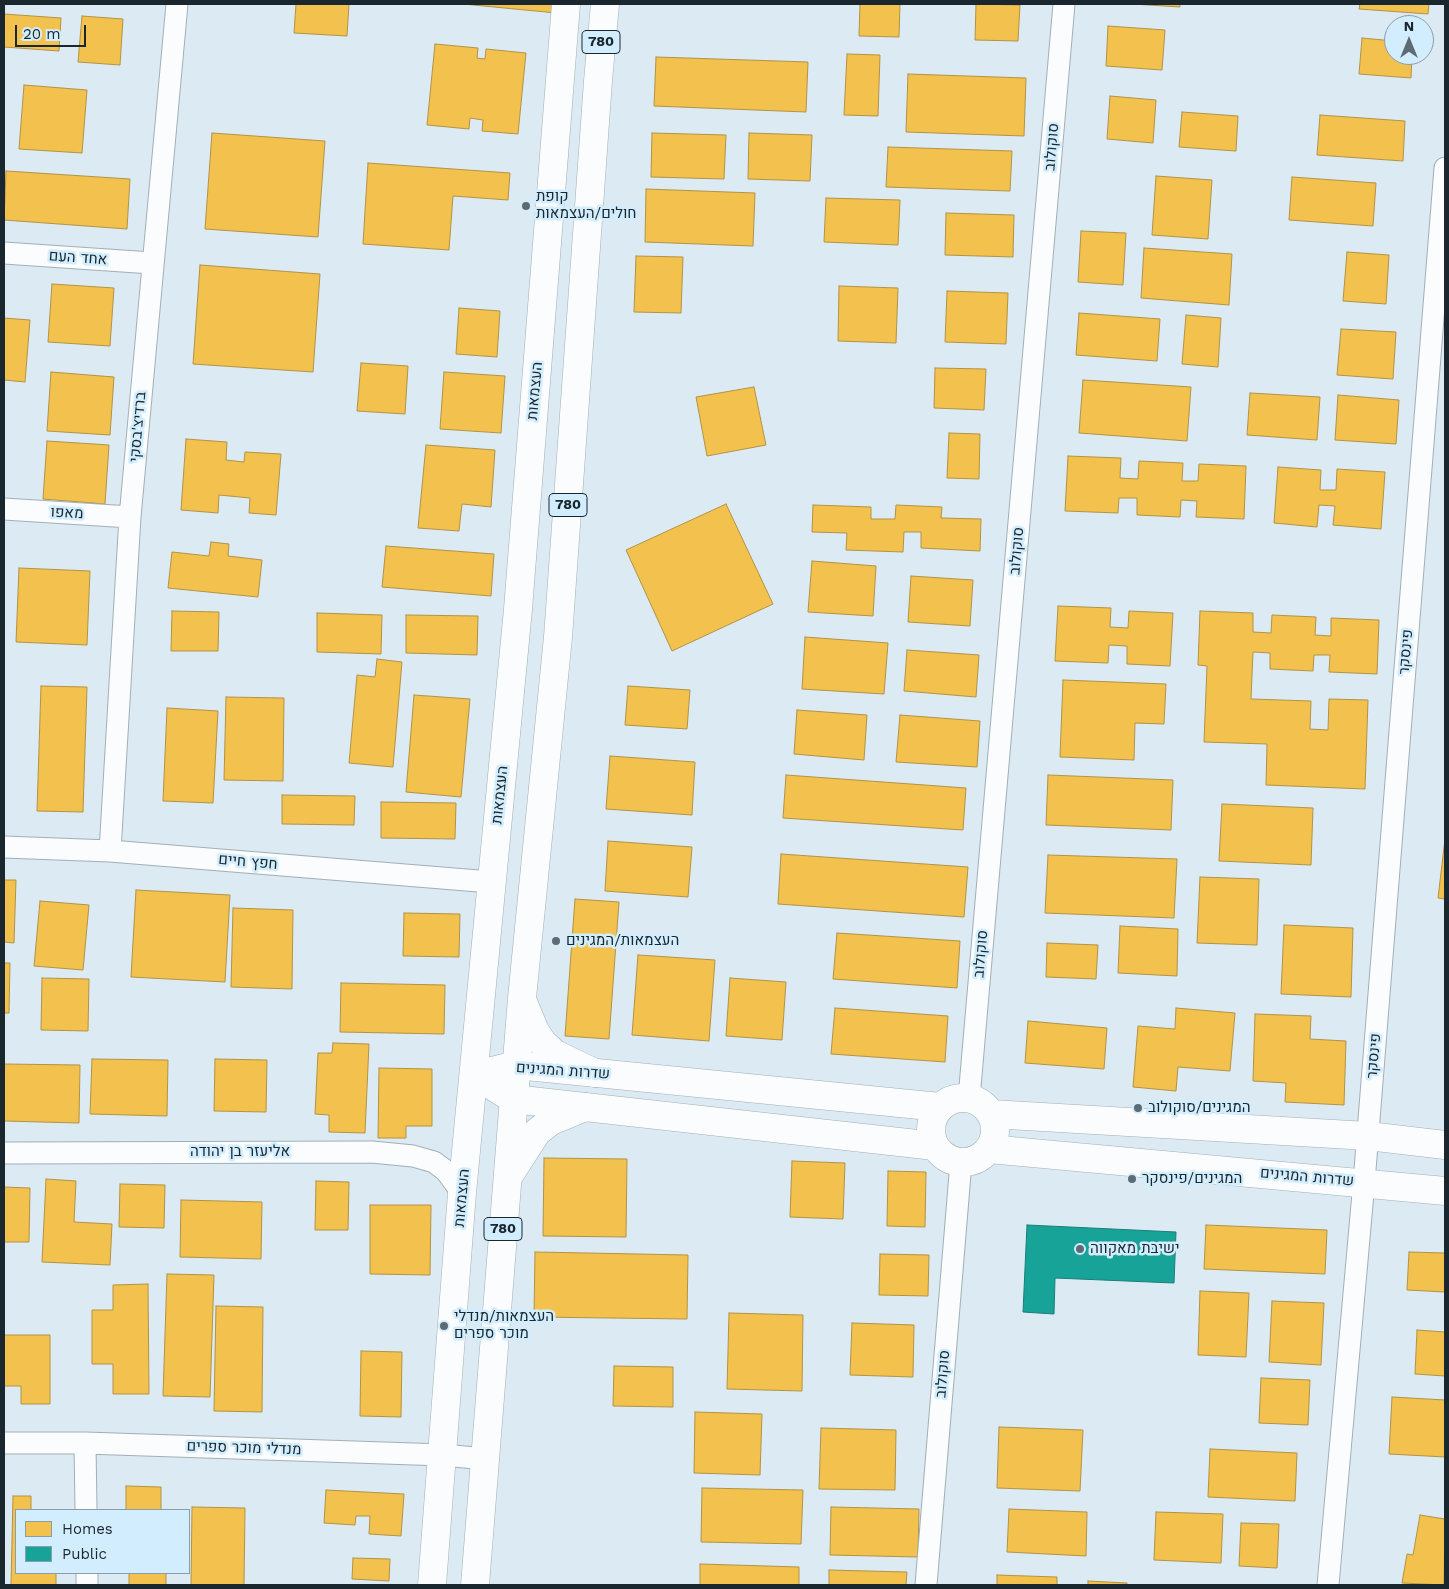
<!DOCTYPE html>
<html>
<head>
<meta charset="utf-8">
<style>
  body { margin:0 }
  #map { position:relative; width:1449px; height:1589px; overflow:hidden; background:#dceaf3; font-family:"Work Sans",sans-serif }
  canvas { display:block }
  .frame { position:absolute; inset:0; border:5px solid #1a272f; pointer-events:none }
  .legend { position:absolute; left:15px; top:1509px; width:175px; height:65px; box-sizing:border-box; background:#d2edfd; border:1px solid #889eab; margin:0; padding:6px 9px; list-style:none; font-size:15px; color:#1a272f }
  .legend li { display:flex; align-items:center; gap:10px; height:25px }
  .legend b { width:25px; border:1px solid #889eab }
  .north { position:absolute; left:1384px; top:15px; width:50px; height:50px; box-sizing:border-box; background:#d2edfd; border:1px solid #889eab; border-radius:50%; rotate:0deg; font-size:14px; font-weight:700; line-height:20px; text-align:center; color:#1a272f }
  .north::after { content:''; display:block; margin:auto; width:18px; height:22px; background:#5e6b74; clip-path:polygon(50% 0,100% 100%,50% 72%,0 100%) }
  .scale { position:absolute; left:15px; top:25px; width:71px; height:22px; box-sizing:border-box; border:2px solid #1a272f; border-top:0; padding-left:6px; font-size:15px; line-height:18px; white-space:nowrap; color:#1a272f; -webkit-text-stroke:4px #d2edfd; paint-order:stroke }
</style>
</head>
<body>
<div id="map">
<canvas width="1449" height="1589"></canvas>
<div class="frame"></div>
<ul class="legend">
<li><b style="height:14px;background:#f2c14e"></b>Homes</li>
<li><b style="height:14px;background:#17a398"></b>Public</li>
</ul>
<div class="north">N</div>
<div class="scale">20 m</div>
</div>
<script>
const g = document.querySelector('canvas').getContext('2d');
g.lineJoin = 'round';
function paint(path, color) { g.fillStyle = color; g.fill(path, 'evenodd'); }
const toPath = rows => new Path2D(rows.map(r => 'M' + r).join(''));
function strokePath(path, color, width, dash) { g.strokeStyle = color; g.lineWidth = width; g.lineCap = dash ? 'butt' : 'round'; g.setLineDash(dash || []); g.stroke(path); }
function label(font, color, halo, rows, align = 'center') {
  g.font = font + ' "Work Sans",Heebo,sans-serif'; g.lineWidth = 5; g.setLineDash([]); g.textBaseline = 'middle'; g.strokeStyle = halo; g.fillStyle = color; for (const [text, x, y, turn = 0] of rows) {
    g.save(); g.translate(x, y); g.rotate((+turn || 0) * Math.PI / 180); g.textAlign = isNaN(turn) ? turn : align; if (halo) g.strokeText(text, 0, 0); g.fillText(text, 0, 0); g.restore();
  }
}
const homes = toPath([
  [296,4,349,4,347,36,294,33,296,4],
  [463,4,557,4,556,13,463,4],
  [860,4,900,4,899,37,859,36,860,4],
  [976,4,1020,5,1018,41,975,40,976,4],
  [1132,4,1180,4,1180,7,1132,4],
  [1360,4,1429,4,1428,14,1359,9,1360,4],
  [4,14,61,18,59,51,4,47,4,14],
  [82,16,123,19,120,65,78,62,82,16],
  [1108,26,1165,30,1162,70,1106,66,1108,26],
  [1362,38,1394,41,1394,55,1412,55,1411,78,1359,74,1362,38],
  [435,44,478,48,477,58,485,59,486,49,526,53,518,134,482,131,483,120,470,118,469,129,427,125,435,44],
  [847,54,880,55,878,116,844,115,847,54],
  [656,57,808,62,806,112,654,106,656,57],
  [908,74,1026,78,1024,136,906,132,908,74],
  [24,85,87,90,82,153,19,149,24,85],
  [1110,96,1156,100,1153,143,1107,139,1110,96],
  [1182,112,1238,116,1236,151,1179,147,1182,112],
  [1320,115,1405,121,1403,161,1317,155,1320,115],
  [212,133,325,141,318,237,205,229,212,133],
  [652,133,726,135,724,179,651,177,652,133],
  [749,133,812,135,810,181,748,179,749,133],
  [888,147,1012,151,1010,191,886,187,888,147],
  [368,163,510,173,508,200,453,196,449,250,363,244,368,163],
  [6,171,130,179,127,229,4,220,6,171],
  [1156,176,1212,180,1208,239,1152,235,1156,176],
  [1292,177,1376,183,1373,226,1289,220,1292,177],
  [646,189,755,193,753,246,645,242,646,189],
  [826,198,900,200,898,245,824,242,826,198],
  [946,213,1014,215,1013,257,945,255,946,213],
  [1081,231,1126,233,1123,285,1078,282,1081,231],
  [1144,248,1232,254,1229,305,1141,298,1144,248],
  [1347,252,1389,255,1386,304,1343,301,1347,252],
  [636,256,683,257,681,313,634,312,636,256],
  [200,265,320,274,313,372,193,364,200,265],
  [52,284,114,288,110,346,48,342,52,284],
  [839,286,898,288,896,343,838,341,839,286],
  [947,291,1008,293,1006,344,945,342,947,291],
  [459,308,500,311,497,357,456,354,459,308],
  [1079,313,1160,319,1157,361,1076,355,1079,313],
  [1186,315,1221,318,1218,367,1182,364,1186,315],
  [4,318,30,320,25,382,4,380,4,318],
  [1341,329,1396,332,1393,379,1337,375,1341,329],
  [361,363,408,366,405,414,357,411,361,363],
  [935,368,986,369,984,410,934,408,935,368],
  [51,372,114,377,110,435,47,431,51,372],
  [444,372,505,376,501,433,440,429,444,372],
  [1083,380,1191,387,1187,441,1079,433,1083,380],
  [754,387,766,445,707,456,696,397,754,387],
  [1250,393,1320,397,1317,440,1247,435,1250,393],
  [1338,395,1399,400,1396,444,1335,440,1338,395],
  [949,433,980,434,979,479,947,478,949,433],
  [186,439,227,442,226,460,244,462,245,452,281,454,276,515,249,513,250,498,219,495,218,513,181,510,186,439],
  [47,441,109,445,105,504,43,499,47,441],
  [426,445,495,450,491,507,462,504,459,531,418,528,426,445],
  [1068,456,1121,458,1120,478,1138,479,1139,461,1183,463,1182,481,1198,481,1199,464,1246,466,1244,519,1196,517,1197,501,1181,500,1180,517,1137,515,1137,498,1119,498,1118,513,1065,511,1068,456],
  [1278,467,1321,470,1320,490,1336,490,1337,469,1385,472,1381,529,1333,525,1335,506,1319,505,1317,527,1274,523,1278,467],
  [726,504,773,604,672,651,626,550,726,504],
  [813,505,871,507,871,519,895,519,896,505,942,507,941,518,981,519,980,551,921,548,921,532,904,532,903,552,846,550,847,533,812,532,813,505],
  [211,542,229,544,228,556,262,560,258,597,168,588,172,552,209,556,211,542],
  [386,546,494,554,491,596,382,587,386,546],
  [812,561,876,566,873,616,808,612,812,561],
  [19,568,90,571,87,645,16,642,19,568],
  [911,576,973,580,970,626,908,622,911,576],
  [1058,606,1111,608,1110,627,1128,628,1129,611,1173,613,1170,666,1127,664,1127,646,1109,645,1108,663,1055,661,1058,606],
  [172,611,219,612,218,651,171,651,172,611],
  [1200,611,1253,613,1253,632,1271,633,1272,615,1316,617,1315,635,1331,636,1331,618,1379,620,1377,674,1329,672,1330,655,1314,655,1313,671,1270,669,1270,653,1253,652,1251,699,1311,701,1310,729,1328,730,1329,699,1368,700,1365,789,1266,785,1267,744,1204,742,1207,666,1198,665,1200,611],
  [317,613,382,615,381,654,317,652,317,613],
  [406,615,478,616,477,655,406,653,406,615],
  [805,637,888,643,884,694,802,689,805,637],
  [907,650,979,655,976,697,904,691,907,650],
  [377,659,402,662,393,767,349,763,357,675,375,677,377,659],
  [1063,680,1166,684,1164,724,1135,723,1134,760,1060,757,1063,680],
  [41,686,87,687,83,812,37,811,41,686],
  [628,686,690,690,687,729,625,725,628,686],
  [414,695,470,699,461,797,406,792,414,695],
  [226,697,284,698,283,781,224,780,226,697],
  [167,708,218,711,213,803,163,801,167,708],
  [797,710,867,715,864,760,794,754,797,710],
  [900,715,980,721,977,767,896,762,900,715],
  [610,756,695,762,692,815,606,809,610,756],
  [786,775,966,788,963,830,783,818,786,775],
  [1048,775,1173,780,1171,830,1046,825,1048,775],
  [282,795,355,796,354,825,282,824,282,795],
  [381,802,456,803,455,839,381,838,381,802],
  [1222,804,1313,808,1311,865,1219,861,1222,804],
  [1445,839,1445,899,1438,898,1445,839],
  [608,841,692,847,688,897,605,891,608,841],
  [781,854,968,867,964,917,778,904,781,854],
  [1048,855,1177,859,1174,918,1045,913,1048,855],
  [1200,877,1259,879,1257,945,1197,943,1200,877],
  [4,880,16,880,14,943,4,942,4,880],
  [136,890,230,895,225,982,131,977,136,890],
  [575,899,619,902,609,1039,565,1036,575,899],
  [40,901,89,905,83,970,34,966,40,901],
  [233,908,293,910,292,989,231,987,233,908],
  [404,913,460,914,459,957,403,956,404,913],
  [1284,925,1353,928,1351,997,1281,994,1284,925],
  [1120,926,1178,929,1177,976,1118,973,1120,926],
  [837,933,960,941,957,988,833,979,837,933],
  [1047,943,1098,945,1096,979,1046,977,1047,943],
  [638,955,715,960,709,1041,632,1035,638,955],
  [4,963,10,963,9,1013,4,1013,4,963],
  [42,978,89,979,88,1031,41,1030,42,978],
  [730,978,786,982,782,1040,726,1036,730,978],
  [341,983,445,985,444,1034,340,1032,341,983],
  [835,1008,948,1016,945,1062,831,1054,835,1008],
  [1176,1008,1235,1013,1230,1071,1178,1067,1176,1091,1133,1087,1138,1026,1175,1029,1176,1008],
  [1255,1014,1311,1016,1310,1039,1346,1041,1344,1105,1285,1102,1286,1083,1253,1081,1255,1014],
  [1028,1021,1107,1028,1104,1069,1025,1063,1028,1021],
  [333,1043,369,1044,365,1133,329,1132,329,1115,315,1114,318,1053,332,1053,333,1043],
  [92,1059,168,1060,167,1116,90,1114,92,1059],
  [215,1059,267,1060,266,1112,214,1111,215,1059],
  [4,1064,80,1065,79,1123,4,1121,4,1064],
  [379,1068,432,1069,432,1126,406,1126,406,1138,378,1138,379,1068],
  [544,1158,627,1159,626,1237,543,1236,544,1158],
  [792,1161,845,1163,843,1219,790,1217,792,1161],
  [888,1171,926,1172,925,1227,887,1226,888,1171],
  [46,1179,76,1181,74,1222,112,1224,110,1265,42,1262,46,1179],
  [316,1181,349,1182,348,1230,315,1230,316,1181],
  [120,1184,165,1185,164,1228,119,1227,120,1184],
  [4,1187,30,1188,29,1242,4,1242,4,1187],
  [181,1200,262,1202,261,1259,180,1257,181,1200],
  [370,1205,431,1205,430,1275,370,1274,370,1205],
  [1206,1225,1327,1230,1325,1274,1204,1269,1206,1225],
  [535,1252,688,1255,687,1319,534,1317,535,1252],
  [1409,1252,1445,1253,1445,1292,1407,1290,1409,1252],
  [880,1254,929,1255,928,1296,879,1295,880,1254],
  [167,1274,214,1275,210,1397,163,1396,167,1274],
  [148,1284,149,1394,113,1394,113,1364,92,1364,92,1310,113,1310,113,1285,148,1284],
  [1200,1291,1249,1293,1246,1357,1198,1355,1200,1291],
  [1272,1301,1324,1303,1321,1365,1269,1362,1272,1301],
  [216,1306,263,1307,262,1412,214,1411,216,1306],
  [729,1313,803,1315,802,1391,727,1389,729,1313],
  [852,1323,914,1325,913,1377,850,1375,852,1323],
  [1417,1330,1445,1332,1445,1376,1415,1374,1417,1330],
  [4,1335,50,1335,50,1404,21,1404,21,1386,4,1386,4,1335],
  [361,1351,402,1352,401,1417,360,1416,361,1351],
  [614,1366,673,1367,673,1407,613,1406,614,1366],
  [1261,1378,1310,1380,1308,1425,1259,1423,1261,1378],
  [1392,1397,1445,1400,1445,1457,1389,1454,1392,1397],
  [695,1412,762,1414,760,1475,694,1473,695,1412],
  [999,1427,1083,1430,1080,1491,997,1488,999,1427],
  [821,1428,896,1430,895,1490,819,1489,821,1428],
  [1210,1449,1297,1453,1295,1501,1208,1497,1210,1449],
  [126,1486,161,1487,161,1510,126,1510,126,1486],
  [702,1488,803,1490,801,1544,701,1542,702,1488],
  [326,1490,404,1494,401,1536,369,1534,370,1516,356,1516,355,1525,324,1523,326,1490],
  [13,1496,31,1496,31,1510,16,1510,16,1573,56,1573,56,1585,11,1585,13,1496],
  [192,1507,245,1508,244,1585,191,1585,192,1507],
  [831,1507,919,1509,918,1557,830,1555,831,1507],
  [1009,1509,1087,1512,1086,1556,1007,1552,1009,1509],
  [1156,1512,1223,1514,1221,1563,1154,1560,1156,1512],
  [1420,1515,1445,1519,1444,1585,1402,1583,1407,1554,1413,1555,1420,1515],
  [1241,1523,1279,1524,1277,1568,1239,1566,1241,1523],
  [353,1558,390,1559,389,1581,352,1579,353,1558],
  [700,1564,799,1567,799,1585,700,1585,700,1564],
  [829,1570,907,1572,906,1585,829,1585,829,1570],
  [129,1573,166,1573,166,1585,129,1585,129,1573],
  [997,1575,1057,1577,1057,1585,997,1585,997,1575],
  [1088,1581,1127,1583,1127,1585,1088,1585,1088,1581]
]);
const public = toPath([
  [1027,1225,1176,1232,1174,1283,1055,1278,1054,1314,1023,1312,1027,1225]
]);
const street = toPath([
  [4,253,152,263],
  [4,509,130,517],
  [4,847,110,851,491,882],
  [110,851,130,517,177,4],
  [969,1098,1064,4],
  [4,1153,372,1152,413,1156,434,1162,446,1171,462,1193],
  [4,1443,85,1443,444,1455,485,1459],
  [85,1443,86,1510],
  [87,1573,87,1585],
  [926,1585,961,1162],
  [1328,1585,1364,1182,1445,168]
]);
const secondary = toPath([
  [475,1075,513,1099,935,1146],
  [475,1075,516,1065,940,1107],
  '931 1130a32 32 0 1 1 64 0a32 32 0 1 1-64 0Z',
  [991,1114,1368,1136,1445,1145],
  [989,1149,1445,1191]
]);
const primary = toPath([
  [523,1002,535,1031,543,1043,555,1054,595,1073],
  [510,1174,537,1132,551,1121,585,1107],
  [432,1585,462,1193,518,609,566,4],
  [475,1585,522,998,558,637,598,81,605,4]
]);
const markers = [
  [526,206,5,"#5e6b74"],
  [556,941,5,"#5e6b74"],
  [1138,1108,5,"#5e6b74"],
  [1132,1179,5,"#5e6b74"],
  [1080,1249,5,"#5e6b74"],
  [444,1326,5,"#5e6b74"]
];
const shields = [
  [601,42,38],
  [568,505,38],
  [503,1229,38]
];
const shieldNames = [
  ["780",601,42],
  ["780",568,505],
  ["780",503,1229]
];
const streetNames = [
  ["סוקולוב",1052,147,-85],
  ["אחד העם",78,258,4],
  ["העצמאות",535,391,-85],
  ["ברדיצ'בסקי",138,427,-85],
  ["מאפו",67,513,3],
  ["סוקולוב",1017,551,-85],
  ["פינסקר",1406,652,-85],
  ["העצמאות",500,795,-84],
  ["חפץ חיים",248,862,5],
  ["סוקולוב",981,954,-85],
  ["פינסקר",1374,1056,-85],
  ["שדרות המגינים",563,1071,4],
  ["אליעזר בן יהודה",240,1152],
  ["שדרות המגינים",1307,1177,5],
  ["העצמאות",462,1198,-85],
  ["סוקולוב",943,1374,-85],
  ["מנדלי מוכר ספרים",244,1448,2]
];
const poiNames = [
  ["קופת",536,197],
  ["חולים/העצמאות",536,214],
  ["העצמאות/המגינים",566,941],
  ["המגינים/סוקולוב",1148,1108],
  ["המגינים/פינסקר",1142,1179],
  ["ישיבת מאקווה",1090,1249],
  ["העצמאות/מנדלי",454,1317],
  ["מוכר ספרים",454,1334]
];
paint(homes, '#f2c14e');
strokePath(homes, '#b19345', 1);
paint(public, '#17a398');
strokePath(public, '#187e78', 1);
strokePath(street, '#a2afb6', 23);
strokePath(secondary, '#a2afb6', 29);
strokePath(primary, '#a2afb6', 29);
strokePath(street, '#fafcfd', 21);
strokePath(secondary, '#fafcfd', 28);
strokePath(primary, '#fafcfd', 28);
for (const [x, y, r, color] of markers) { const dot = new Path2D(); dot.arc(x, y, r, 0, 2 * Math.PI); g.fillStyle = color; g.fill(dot); strokePath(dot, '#d2edfd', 2); }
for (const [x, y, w] of shields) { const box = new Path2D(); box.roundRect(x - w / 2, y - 11.5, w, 23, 4); g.fillStyle = '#d2edfd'; g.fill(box); strokePath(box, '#1a272f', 1); }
label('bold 14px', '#1a272f', null, shieldNames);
label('15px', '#1a272f', '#d2edfd', streetNames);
label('15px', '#1a272f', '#d2edfd', poiNames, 'left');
</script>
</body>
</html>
